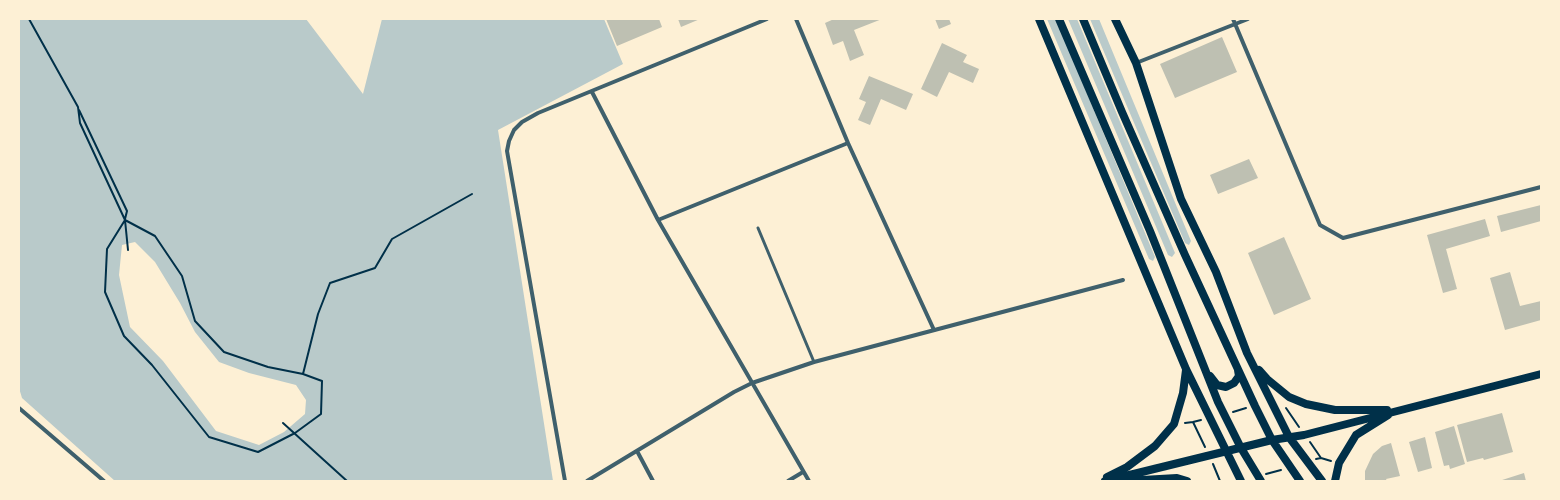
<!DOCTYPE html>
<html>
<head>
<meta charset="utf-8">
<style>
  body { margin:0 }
  #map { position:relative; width:1560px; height:500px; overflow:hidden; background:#fdf0d5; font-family:Cabin,sans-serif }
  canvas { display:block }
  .frame { position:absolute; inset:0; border:20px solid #fdf0d5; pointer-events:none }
</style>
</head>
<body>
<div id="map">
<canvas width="1560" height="500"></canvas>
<div class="frame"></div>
</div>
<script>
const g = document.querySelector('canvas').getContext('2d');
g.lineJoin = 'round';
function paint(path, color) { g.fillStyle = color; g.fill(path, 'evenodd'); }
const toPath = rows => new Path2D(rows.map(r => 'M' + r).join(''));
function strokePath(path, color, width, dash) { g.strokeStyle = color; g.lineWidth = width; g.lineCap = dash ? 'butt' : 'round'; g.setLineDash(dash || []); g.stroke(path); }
const green = toPath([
  [19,19,306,19,363,94,382,19,604,19,623,64,498,130,553,481,115,481,22,398,19,388],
  [135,242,155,262,180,303,195,332,219,362,249,373,296,385,306,400,305,414,284,432,259,445,216,431,163,361,130,327,119,275,122,245],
  [1047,19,1056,19,1155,257,1153,261,1149,259],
  [1068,19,1077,19,1175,253,1172,257,1168,255],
  [1090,19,1099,19,1191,241,1189,245,1185,243]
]);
const building = toPath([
  [606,19,659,19,662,27,617,46],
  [678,19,700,19,681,27],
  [834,19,882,19,854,30,864,55,850,61,843,41,833,45,825,23],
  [935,19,949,19,951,24,939,29],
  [1222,37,1237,72,1175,98,1160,64],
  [942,43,967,55,963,62,979,69,973,83,949,72,937,97,921,89],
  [869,76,913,94,906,110,881,99,870,125,858,120,866,102,859,99],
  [1249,159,1258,178,1218,194,1210,175],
  [1541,205,1541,221,1501,232,1497,216],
  [1485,219,1490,236,1446,249,1457,289,1443,293,1427,235],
  [1284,237,1311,299,1274,315,1248,253],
  [1510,272,1520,306,1541,301,1541,320,1505,330,1490,278],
  [1502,413,1513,452,1484,460,1483,458,1467,462,1457,425],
  [1454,426,1465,464,1450,469,1449,465,1444,466,1435,432],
  [1425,437,1432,468,1418,472,1409,442],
  [1391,443,1400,476,1386,479,1387,481,1365,481,1365,471,1373,454,1382,446],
  [1524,473,1526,481,1499,481]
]);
const path = toPath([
  [29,19,78,107,80,123,125,220,128,250],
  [79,110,127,211,125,219],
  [125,220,155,236,182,276,195,321,224,352,268,367,303,374,322,381,321,414,295,433,258,452,209,437,152,365,124,336,105,292,107,249,125,220],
  [303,374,318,314,330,283,375,268,392,239,472,194],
  [1286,408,1299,427],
  [1233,412,1246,408],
  [1201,420,1193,422,1205,447],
  [283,423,347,481],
  [1185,423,1193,422],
  [1310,442,1321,458],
  [1316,459,1321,458,1331,461],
  [1213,464,1220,481],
  [1266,474,1281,470]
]);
const service = toPath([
  [758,228,814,362]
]);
const minor = toPath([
  [796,19,848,143,934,330],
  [1233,19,1320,225,1343,238,1541,187],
  [1136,63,1248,19],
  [592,92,658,220,809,481],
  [658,220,848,143],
  [19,408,104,481],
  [637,451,653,481],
  [565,481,507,151,509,141,514,130,522,122,538,113,767,19],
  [587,481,734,392,752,383,814,362,1123,280],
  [788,481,803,472]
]);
const secondary = toPath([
  [1039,19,1186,369,1241,481],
  [1059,19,1150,231,1218,402,1241,448,1261,481],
  [1083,19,1122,112,1185,255,1255,406,1272,440,1300,481],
  [1115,19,1136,63,1181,199,1216,272,1247,353,1289,437,1322,481],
  [1259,370,1267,379,1289,397,1306,404,1335,410,1387,410],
  [1210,376,1217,385,1226,387,1234,383,1239,376,1238,370],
  [1107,477,1127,467,1155,446,1174,424,1183,393,1186,370],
  [1105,481,1272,440,1304,435,1541,374],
  [1125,481,1177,478,1187,481],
  [1335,481,1339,463,1356,435,1388,415]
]);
paint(green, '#b9caca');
paint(building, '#bec0b2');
strokePath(path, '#003049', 2);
strokePath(service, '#3f606c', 3);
strokePath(minor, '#3f606c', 4);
strokePath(secondary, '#003049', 8);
</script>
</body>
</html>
